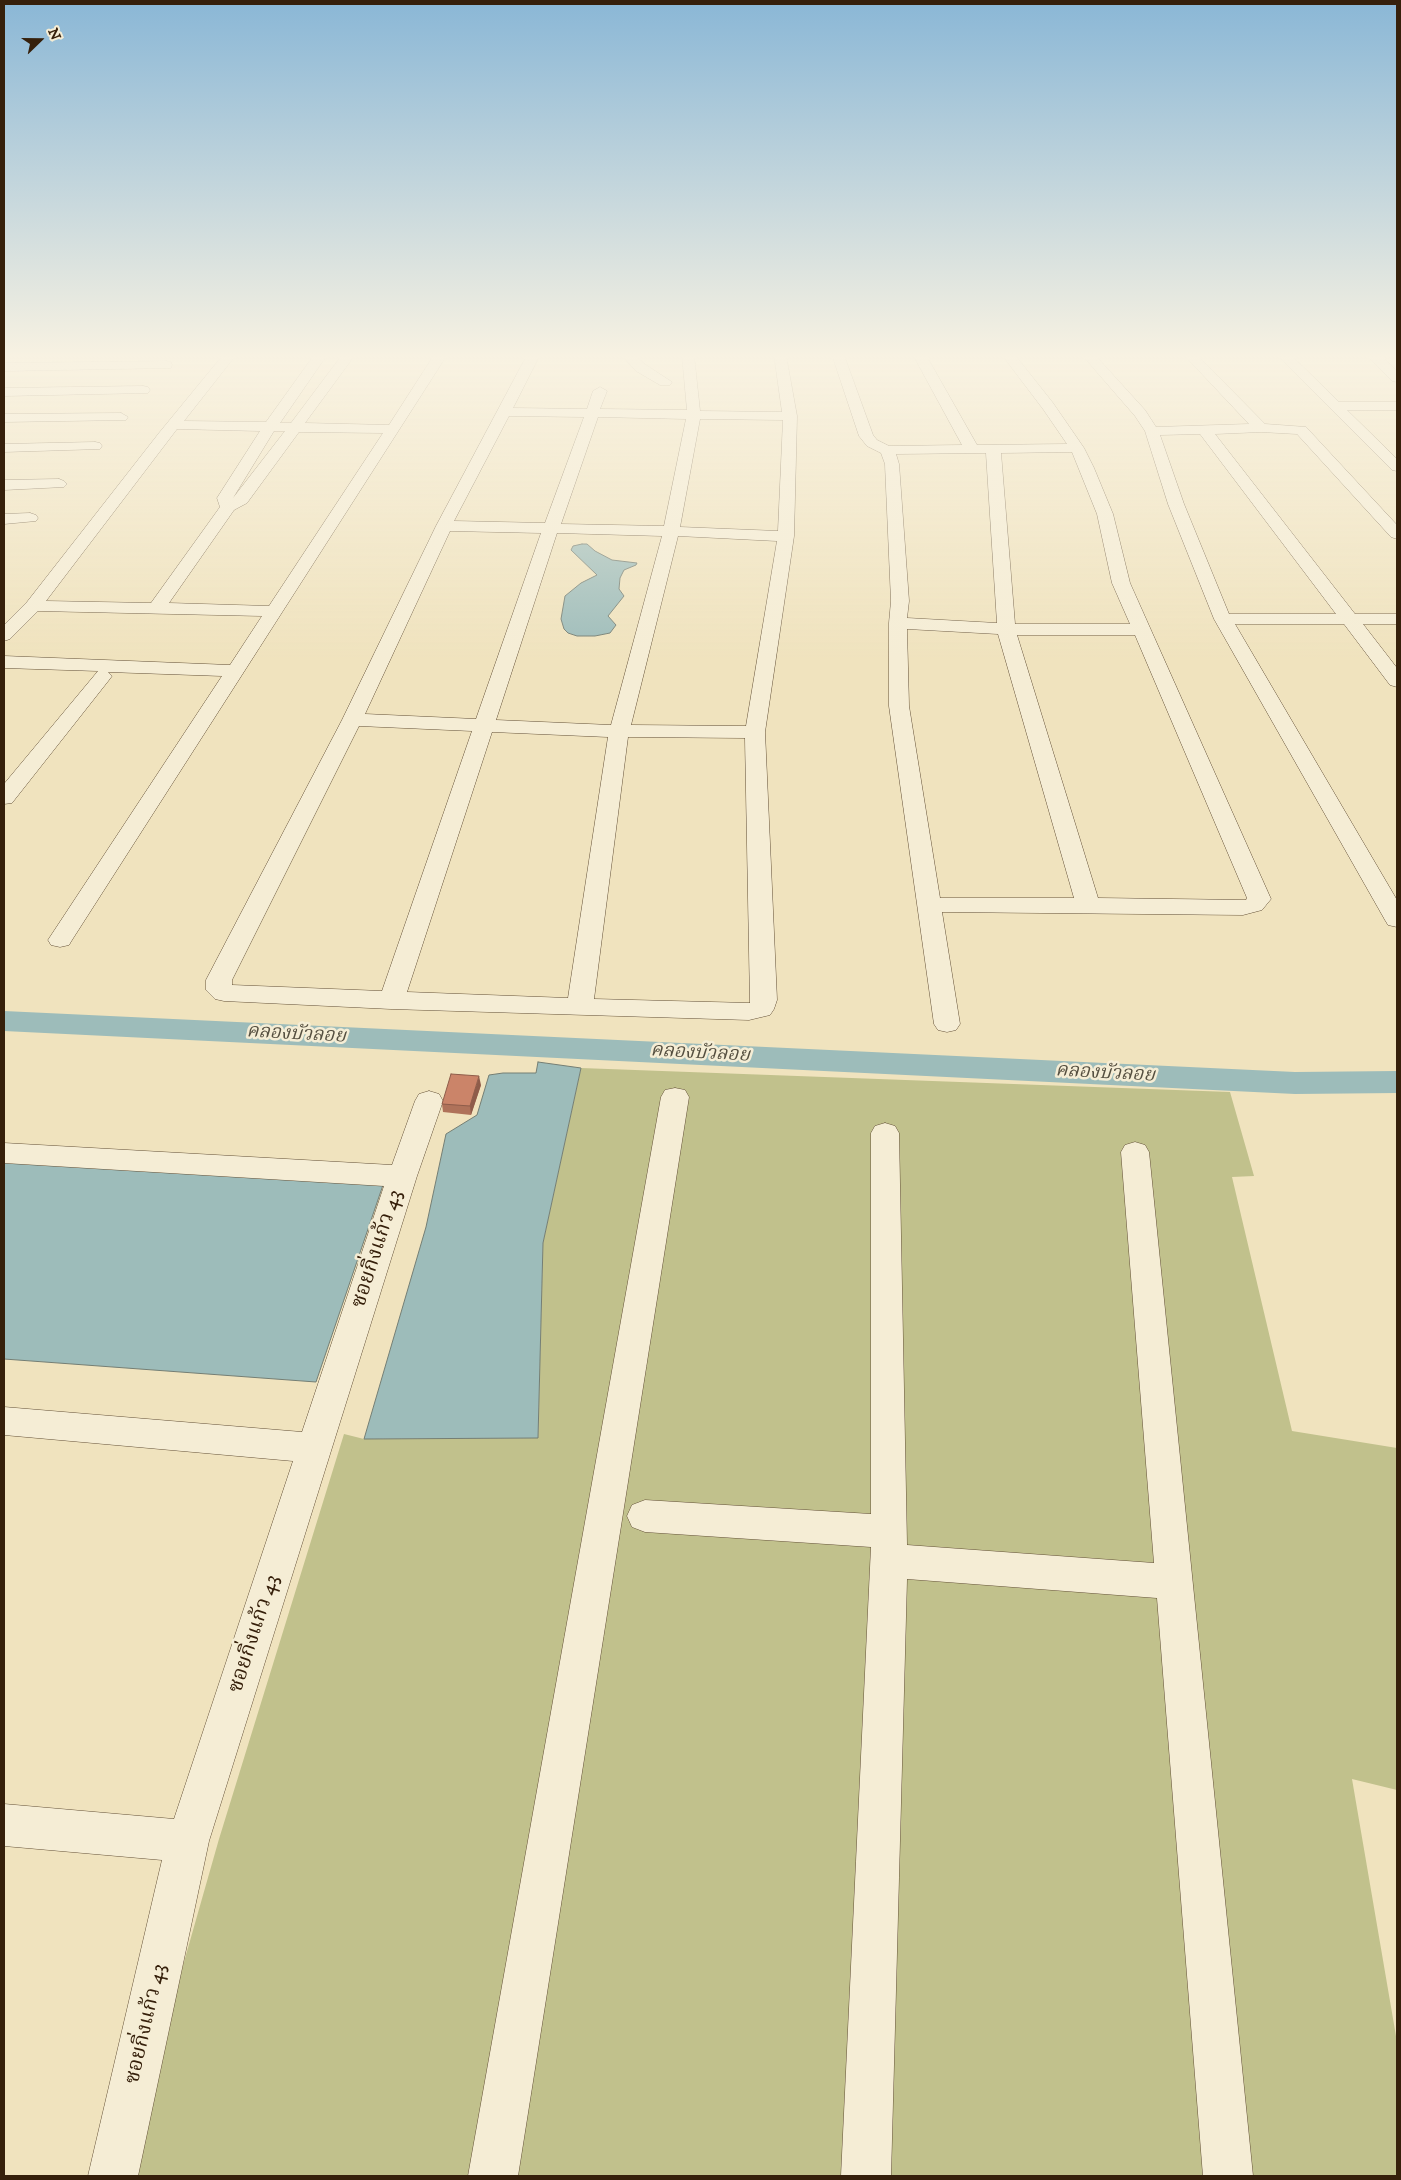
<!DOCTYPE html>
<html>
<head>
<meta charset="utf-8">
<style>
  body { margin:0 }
  #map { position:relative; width:1401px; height:2180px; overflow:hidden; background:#f0e3be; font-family:"IM FELL DW Pica",serif }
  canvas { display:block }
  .frame { position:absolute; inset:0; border:5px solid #36200b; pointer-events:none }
  .north { position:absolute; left:15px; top:15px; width:50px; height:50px; -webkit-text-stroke:4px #f5edd5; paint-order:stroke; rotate:68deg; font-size:14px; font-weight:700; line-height:20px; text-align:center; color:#36200b }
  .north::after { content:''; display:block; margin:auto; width:18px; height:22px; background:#36200b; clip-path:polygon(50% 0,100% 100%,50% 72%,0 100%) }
</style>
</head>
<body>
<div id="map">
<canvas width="1401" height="2180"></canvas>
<div class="frame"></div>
<div class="north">N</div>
</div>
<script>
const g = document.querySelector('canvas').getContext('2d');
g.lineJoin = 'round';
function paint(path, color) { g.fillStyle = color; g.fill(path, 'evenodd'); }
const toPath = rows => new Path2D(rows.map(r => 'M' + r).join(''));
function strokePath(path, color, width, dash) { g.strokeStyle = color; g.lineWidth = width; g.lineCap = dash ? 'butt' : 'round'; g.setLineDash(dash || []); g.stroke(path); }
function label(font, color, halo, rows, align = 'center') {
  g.font = font + ' "IM FELL DW Pica","Noto Serif Thai",serif'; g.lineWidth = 5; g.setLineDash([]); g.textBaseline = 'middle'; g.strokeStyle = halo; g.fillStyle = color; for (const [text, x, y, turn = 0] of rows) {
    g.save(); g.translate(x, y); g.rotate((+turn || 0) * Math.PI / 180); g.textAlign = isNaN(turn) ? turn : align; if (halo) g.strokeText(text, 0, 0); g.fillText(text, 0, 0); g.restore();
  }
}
const green = toPath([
  [581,1068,1230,1092,1254,1176,1232,1177,1292,1431,1397,1448,1397,1790,1352,1779,1397,2042,1397,2176,123,2176,219,1839,344,1434,364,1439,538,1438,543,1243]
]);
const water = toPath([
  [582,544,587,544,595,551,612,560,637,563,636,565,624,570,620,578,619,589,624,596,608,616,616,625,610,633,595,636,577,636,568,633,564,629,561,619,565,596,581,583,597,575,571,550,573,546,582,544],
  [538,1062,581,1068,543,1243,538,1438,364,1439,426,1227,446,1134,477,1115,489,1075,503,1073,536,1073,538,1062],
  [4,1160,384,1182,316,1382,4,1359,4,1160]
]);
const canal = toPath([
  [4,1011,1295,1072,1397,1071,1397,1093,1295,1094,4,1031,4,1011]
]);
const minor = toPath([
  [223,355,236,355,184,421,266,422,314,355,327,355,280,423,291,423,342,355,355,355,305,423,389,425,434,355,447,355,72,940,69,945,60,947,51,945,48,940,222,676,108,672,112,676,109,680,12,803,4,804,4,784,98,671,4,668,4,656,230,665,262,616,38,611,10,639,4,641,4,625,27,602,159,433,223,355],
  [177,429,260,431,217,498,220,507,151,603,46,601,177,429],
  [274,431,285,431,233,498,274,431],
  [299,432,383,433,269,606,169,603,234,510,247,503,299,432],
  [527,355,540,355,513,408,587,409,593,391,600,387,607,391,600,409,687,410,682,355,694,355,700,411,782,412,774,355,786,355,797,416,794,536,765,732,777,1000,774,1009,770,1015,749,1020,391,1009,224,1001,215,999,206,990,206,980,342,720,436,526,527,355],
  [509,416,584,417,545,523,454,521,509,416],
  [598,417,686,419,664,526,561,524,598,417],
  [700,419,783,420,778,531,680,527,700,419],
  [450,531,541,533,476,719,365,714,450,531],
  [557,533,662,536,611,725,496,720,557,533],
  [678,536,777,541,746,726,631,725,678,536],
  [359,726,472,731,382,991,232,985,232,980,359,726],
  [492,732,608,737,568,998,407,992,492,732],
  [628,737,745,738,750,1003,594,999,628,737],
  [621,355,635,355,646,365,672,382,670,385,660,385,636,371,621,355],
  [832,355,844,355,873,435,877,440,889,446,962,445,913,355,926,355,977,445,1067,444,1043,409,1002,355,1015,355,1053,403,1084,448,1094,468,1113,514,1130,583,1271,899,1262,910,1243,915,942,912,960,1024,956,1030,947,1032,938,1030,934,1024,889,706,889,623,891,601,885,464,881,453,867,446,859,436,832,355],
  [1072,452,1097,514,1112,583,1130,624,1015,624,1001,453,1072,452],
  [986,453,997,623,907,618,909,601,899,464,896,454,986,453],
  [907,629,998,634,1074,898,940,898,909,706,907,629],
  [1017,635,1135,635,1247,898,1246,900,1098,898,1017,635],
  [1082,355,1095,355,1145,410,1156,427,1249,424,1184,355,1197,355,1265,424,1306,427,1397,525,1397,539,1391,537,1297,434,1261,432,1215,434,1355,614,1397,614,1397,624,1363,624,1397,668,1397,687,1390,685,1344,624,1235,624,1397,900,1397,927,1388,925,1385,920,1214,619,1168,504,1145,431,1135,416,1082,355],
  [1200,434,1336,614,1229,614,1184,504,1160,435,1200,434],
  [1277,355,1291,355,1339,402,1397,402,1397,410,1347,410,1397,459,1397,471,1392,470,1277,355],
  [1366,355,1380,355,1397,371,1397,382,1392,381,1366,355],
  [166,361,171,362,172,365,171,368,4,371,4,363,166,361],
  [143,386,148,387,150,390,148,393,4,396,4,388,143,386],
  [121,413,128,417,126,420,4,422,4,414,121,413],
  [95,442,100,443,102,446,100,449,4,452,4,444,95,442],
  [59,479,64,481,67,484,64,487,4,490,4,480,59,479],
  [30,513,36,515,38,518,36,521,4,524,4,514,30,513],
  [675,1088,685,1090,689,1097,518,2176,468,2176,661,1097,665,1090,675,1088],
  [429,1091,439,1094,443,1101,417,1176,209,1841,138,2176,88,2176,162,1860,4,1846,4,1804,174,1819,293,1461,4,1435,4,1407,302,1432,384,1186,4,1163,4,1143,392,1165,415,1101,419,1094,429,1091],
  [885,1123,895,1126,899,1133,907,1545,1154,1563,1121,1152,1125,1145,1135,1142,1145,1145,1149,1152,1253,2176,1203,2176,1157,1598,907,1579,891,2176,841,2176,871,1547,645,1532,632,1527,627,1516,632,1505,645,1500,871,1514,871,1133,875,1126,885,1123]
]);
const wall = toPath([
  [481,1085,471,1115,443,1112,442,1104]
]);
const shadedWall = toPath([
  [479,1076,481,1085,471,1115,470,1106]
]);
const building = toPath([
  [451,1074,479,1076,470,1106,442,1104,451,1074]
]);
const waterNames = [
  ["คลองบัวลอย",296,1035,3],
  ["คลองบัวลอย",700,1054,3],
  ["คลองบัวลอย",1105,1074,3]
];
const nearStreetnames = [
  ["ซอยกิ่งแก้ว 43",378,1249,-72],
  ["ซอยกิ่งแก้ว 43",255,1634,-72],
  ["ซอยกิ่งแก้ว 43",147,2024,-77]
];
paint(green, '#c1c18c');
paint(water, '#9dbcba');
strokePath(water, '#747e74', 1);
paint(canal, '#9dbcba');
strokePath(minor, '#645138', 1);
paint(minor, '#f5edd5');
paint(wall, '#af725a');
paint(shadedWall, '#8e5c4a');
paint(building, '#cb8469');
strokePath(building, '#8e5c4a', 1);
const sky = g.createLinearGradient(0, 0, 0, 661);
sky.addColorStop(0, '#8ab7d6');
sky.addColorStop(0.54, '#f8f2e2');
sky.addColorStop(1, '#f8f2e200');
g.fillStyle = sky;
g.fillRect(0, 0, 1401, 661);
label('italic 19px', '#554f40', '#f5edd5', waterNames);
label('21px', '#36200b', '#f5edd5', nearStreetnames);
</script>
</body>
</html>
